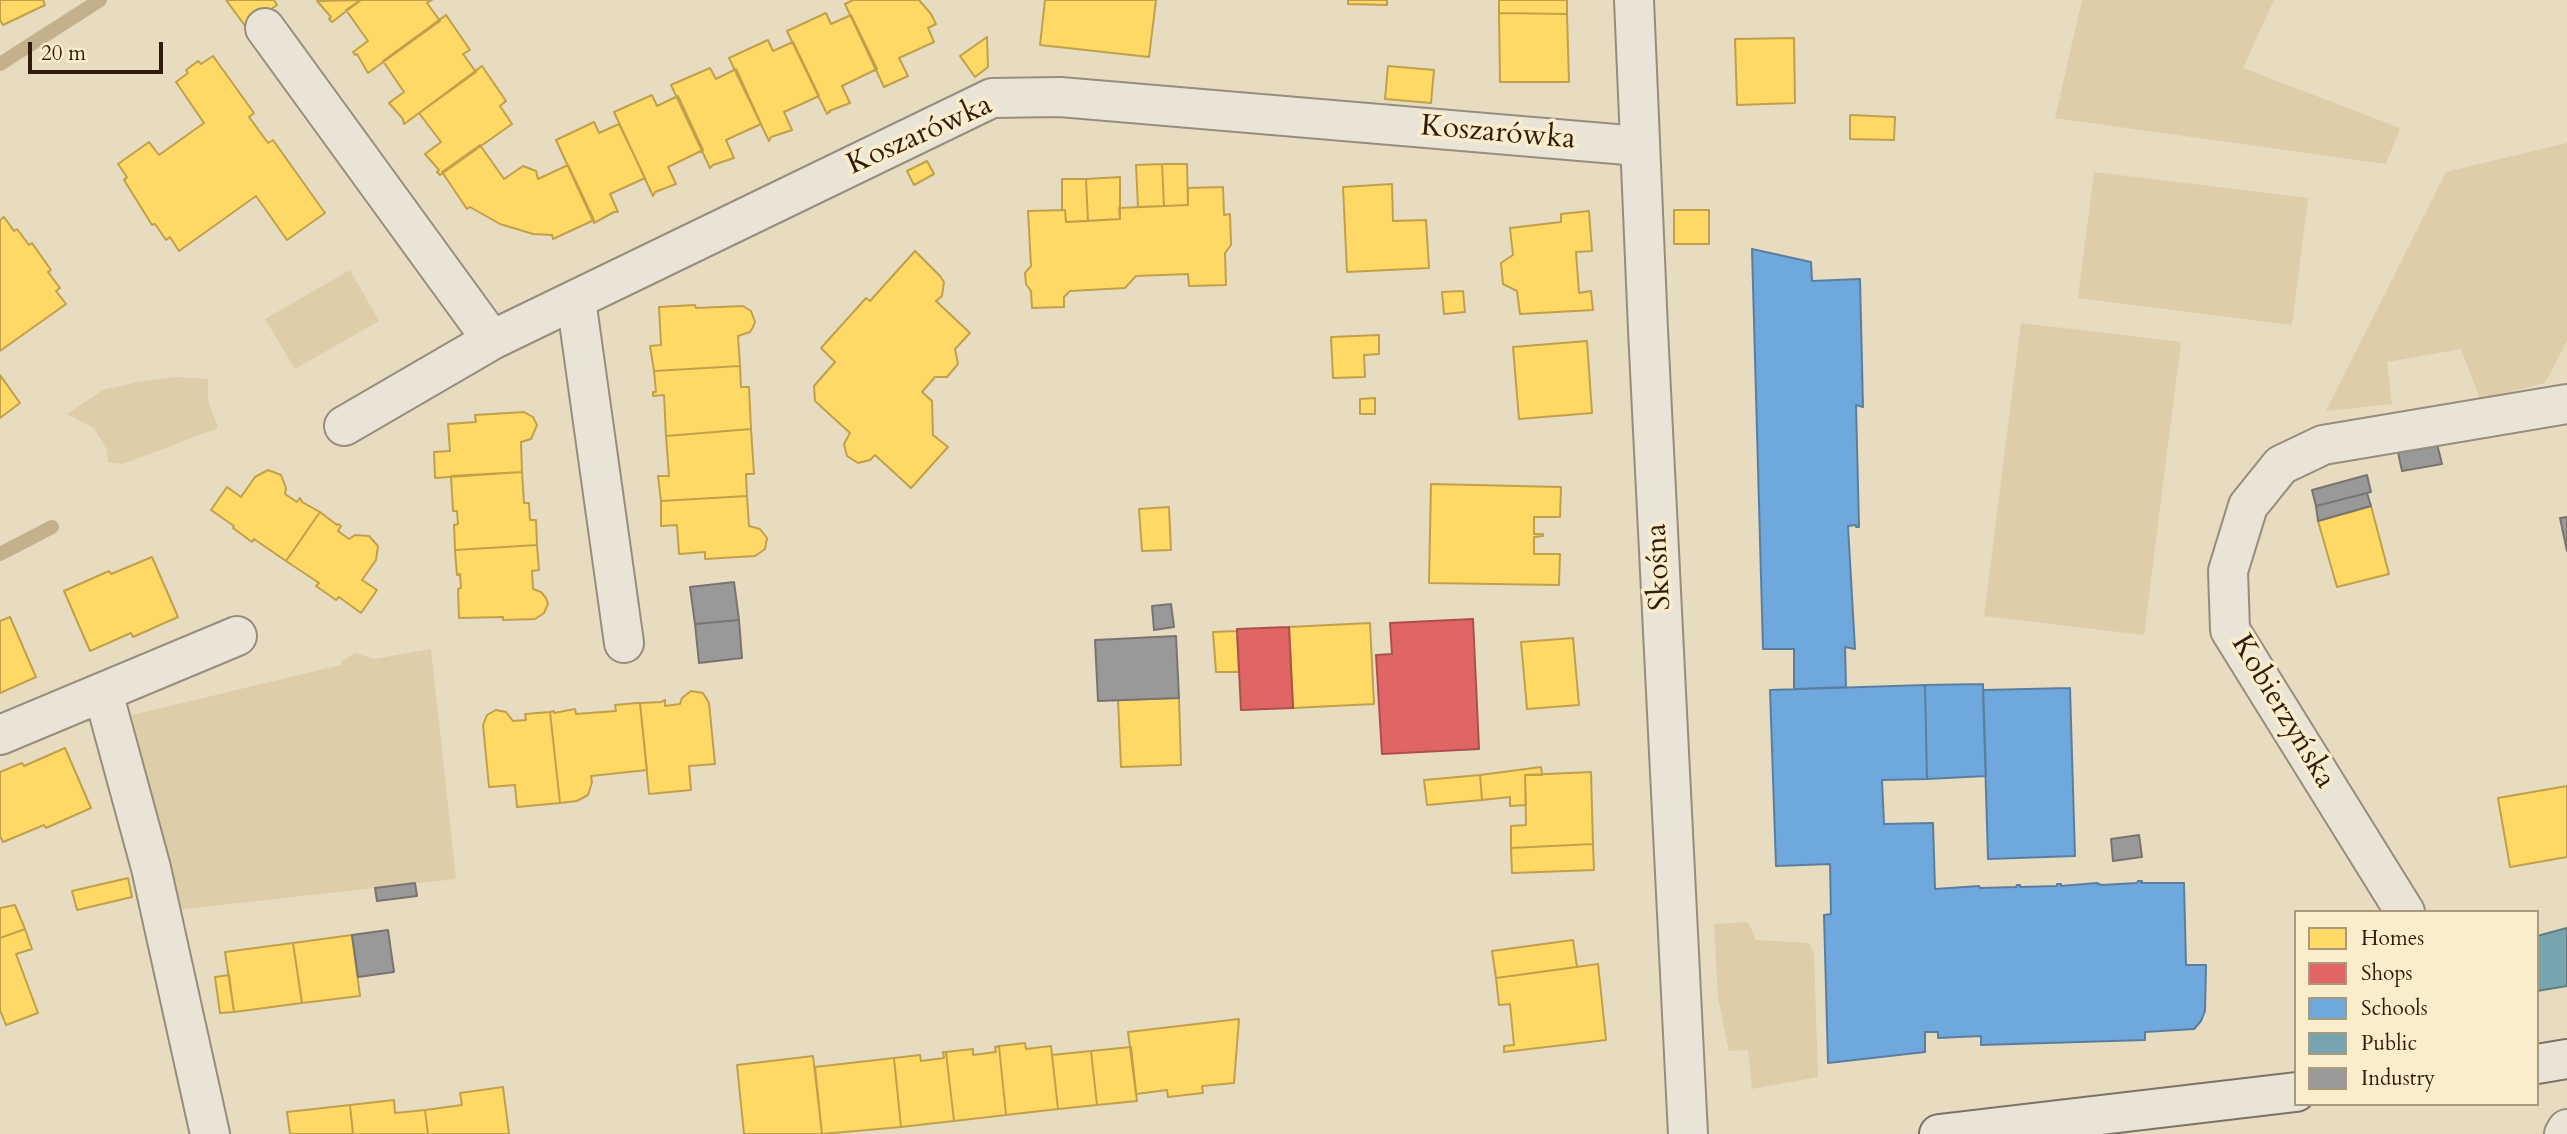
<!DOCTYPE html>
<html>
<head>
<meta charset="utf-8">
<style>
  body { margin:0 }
  #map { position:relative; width:2567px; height:1134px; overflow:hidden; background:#e7dcc0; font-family:Cardo,serif }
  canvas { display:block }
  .legend { position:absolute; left:2294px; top:910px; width:245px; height:196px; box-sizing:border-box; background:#f9edcc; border:2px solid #a9997f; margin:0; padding:9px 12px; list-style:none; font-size:21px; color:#311b0c }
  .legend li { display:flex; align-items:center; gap:14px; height:35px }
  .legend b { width:35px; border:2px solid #a9997f }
  .scale { position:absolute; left:28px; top:42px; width:135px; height:32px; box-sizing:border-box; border:4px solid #311b0c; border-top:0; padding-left:9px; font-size:21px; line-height:24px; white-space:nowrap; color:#311b0c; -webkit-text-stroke:5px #f9edcc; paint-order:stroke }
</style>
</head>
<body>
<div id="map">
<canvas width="2567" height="1134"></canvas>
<ul class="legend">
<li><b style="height:19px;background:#ffd966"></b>Homes</li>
<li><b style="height:19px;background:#e06666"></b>Shops</li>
<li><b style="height:19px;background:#6fa8dc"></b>Schools</li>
<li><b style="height:19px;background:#76a5af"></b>Public</li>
<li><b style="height:19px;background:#999"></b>Industry</li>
</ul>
<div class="scale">20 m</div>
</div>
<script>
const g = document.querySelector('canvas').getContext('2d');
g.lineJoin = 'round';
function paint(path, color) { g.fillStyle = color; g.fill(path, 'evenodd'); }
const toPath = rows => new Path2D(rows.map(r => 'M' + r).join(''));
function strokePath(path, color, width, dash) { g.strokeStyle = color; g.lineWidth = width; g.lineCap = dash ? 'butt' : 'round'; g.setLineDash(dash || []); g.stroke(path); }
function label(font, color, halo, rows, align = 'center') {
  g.font = font + ' Cardo,serif'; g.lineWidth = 7; g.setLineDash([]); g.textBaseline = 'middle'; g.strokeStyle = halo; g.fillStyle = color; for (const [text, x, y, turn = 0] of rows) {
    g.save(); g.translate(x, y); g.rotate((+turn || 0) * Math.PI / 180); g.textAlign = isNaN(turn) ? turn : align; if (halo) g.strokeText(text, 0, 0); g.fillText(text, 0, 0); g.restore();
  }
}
const green = toPath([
  [2082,0,2274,0,2243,68,2400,128,2386,164,2055,118],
  [2567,143,2567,341,2545,383,2480,399,2461,349,2387,362,2392,404,2326,411,2446,172],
  [2094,172,2308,198,2292,325,2078,298],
  [350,270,379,321,295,369,265,319],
  [2021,323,2181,342,2144,635,1984,616],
  [176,377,208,379,208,400,218,428,123,464,108,462,107,450,94,428,67,414,103,390,138,382],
  [431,649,456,879,175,910,132,715,341,665,341,662,355,653,374,659],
  [1748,922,1756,940,1809,943,1814,953,1818,1077,1752,1089,1748,1050,1729,1051,1718,998,1714,924]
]);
const homes = toPath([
  [0,0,43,0,45,5,3,25,0,20,0,0],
  [226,0,274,0,277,5,246,27,226,0],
  [361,0,332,22,329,19,331,17,317,1,361,0],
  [361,0,432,0,427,3,440,21,368,73,357,54,355,55,353,52,368,41,346,10,361,0],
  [853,0,919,0,931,14,936,24,928,28,934,42,899,58,908,76,884,87,845,4,853,0],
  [1045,0,1156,0,1149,57,1040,45,1045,0],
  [1348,0,1387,0,1387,5,1348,4,1348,0],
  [1499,0,1567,0,1567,14,1499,13,1499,0],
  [826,13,831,24,851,15,877,69,842,86,850,103,829,111,830,112,827,114,787,31,826,13],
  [1499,13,1567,14,1569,82,1500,82,1499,13],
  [446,15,470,50,463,54,476,72,404,124,403,119,389,103,404,92,383,61,446,15],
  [987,37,988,67,975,77,960,56,987,37],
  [1794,38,1795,103,1737,105,1735,39,1794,38],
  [768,40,773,51,793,42,819,96,784,112,792,130,771,137,769,141,729,58,768,40],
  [213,56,254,113,249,117,268,143,273,140,325,213,287,240,256,196,179,251,170,237,166,240,155,224,152,225,124,180,127,177,118,164,149,142,159,155,204,123,176,82,188,73,186,70,198,61,201,64,213,56],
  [482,66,506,101,500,106,512,124,440,175,437,172,439,170,425,154,441,142,419,113,482,66],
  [1388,66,1434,70,1431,103,1385,99,1388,66],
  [710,68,716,79,736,69,761,124,726,140,734,158,713,165,710,168,671,85,710,68],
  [652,95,657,106,678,96,703,150,668,167,676,184,655,192,653,196,614,112,652,95],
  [1850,115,1895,117,1894,140,1850,139,1850,115],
  [594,122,599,133,619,124,645,178,610,194,618,212,614,212,594,223,556,140,594,122],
  [480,145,504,179,523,166,536,171,538,179,568,165,594,220,553,239,552,235,533,234,500,224,470,207,467,209,442,172,480,145],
  [927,161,934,174,914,185,907,171,927,161],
  [1162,164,1164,206,1138,207,1136,165,1162,164],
  [1162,164,1187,164,1188,205,1164,206,1162,164],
  [1120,177,1120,219,1088,221,1086,179,1120,177],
  [1062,179,1086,179,1088,221,1066,222,1065,210,1062,210,1062,179],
  [1392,184,1393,221,1426,220,1429,268,1347,272,1343,187,1392,184],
  [1223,187,1224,215,1230,214,1231,245,1225,253,1226,285,1189,286,1188,274,1136,276,1125,288,1070,291,1064,297,1064,307,1032,308,1031,291,1026,284,1025,273,1031,266,1028,211,1065,210,1066,222,1120,219,1119,208,1188,205,1188,188,1223,187],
  [1674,210,1709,210,1709,244,1674,244,1674,210],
  [1589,211,1592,251,1576,252,1579,293,1591,291,1593,310,1520,314,1517,291,1503,284,1501,263,1513,255,1510,228,1561,222,1561,214,1589,211],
  [4,217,14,231,17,229,29,245,32,243,51,270,48,272,60,288,56,291,66,304,0,351,0,220,4,217],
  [915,251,940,276,944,282,942,296,936,301,970,333,955,349,958,364,947,377,935,377,922,392,932,401,933,435,948,447,911,488,875,455,870,460,858,463,847,456,844,444,850,433,815,401,814,386,835,362,821,348,866,298,870,301,915,251],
  [1463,291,1465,312,1444,314,1442,292,1463,291],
  [695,305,696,308,743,306,751,311,755,322,753,327,750,332,738,336,740,366,654,371,650,346,661,345,659,307,695,305],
  [1379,335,1379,354,1364,355,1365,377,1333,378,1331,337,1379,335],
  [1587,341,1592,413,1519,419,1513,347,1587,341],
  [740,366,741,387,749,387,751,429,666,436,664,395,653,396,653,392,656,392,654,371,740,366],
  [0,375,20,403,0,418,0,375],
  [1375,398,1375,414,1360,414,1360,399,1375,398],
  [524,412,533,417,537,425,531,439,521,442,522,472,435,478,434,452,450,451,448,424,476,422,475,415,524,412],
  [751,429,754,474,746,474,747,496,661,501,658,476,669,476,666,436,751,429],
  [268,470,281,475,286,488,285,494,297,502,300,498,302,502,320,512,286,561,254,539,252,542,233,528,234,526,211,510,227,487,241,497,255,477,268,470],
  [522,472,524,503,529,503,530,520,536,520,537,545,455,550,454,525,458,524,457,511,453,511,451,476,522,472],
  [1431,484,1561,487,1560,517,1534,517,1534,534,1543,534,1543,536,1534,537,1534,554,1560,554,1559,585,1429,583,1431,484],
  [747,496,749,526,760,529,767,538,765,549,755,556,705,559,705,552,679,554,677,525,661,526,661,501,747,496],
  [2371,506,2389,574,2337,587,2318,521,2371,506],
  [1169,507,1171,550,1142,551,1139,509,1169,507],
  [320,512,337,525,338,524,341,526,338,531,349,539,355,535,369,536,378,546,376,560,362,580,377,590,361,613,339,597,336,600,316,586,319,583,286,561,320,512],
  [537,545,539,570,532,571,533,589,541,592,546,598,548,604,544,613,535,619,503,620,503,617,459,618,458,589,461,588,460,574,457,575,455,550,537,545],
  [152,557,178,617,133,637,131,633,90,651,64,591,109,571,111,574,152,557],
  [10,617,36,677,0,693,0,621,10,617],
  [1370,623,1374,704,1293,708,1289,627,1370,623],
  [1237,631,1239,672,1216,672,1213,632,1237,631],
  [1573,638,1579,705,1527,709,1521,642,1573,638],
  [691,691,703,693,709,703,715,764,689,766,691,790,649,794,640,703,661,702,665,700,665,706,680,704,682,698,691,691],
  [1179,698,1181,765,1121,767,1118,700,1179,698],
  [637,703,640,703,647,770,591,776,592,782,588,795,577,801,560,803,550,712,554,711,554,713,575,709,576,714,616,711,615,705,637,703],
  [496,710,506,712,513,721,526,720,525,714,550,712,560,803,517,807,515,785,489,787,483,725,487,715,496,710],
  [65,748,91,808,46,828,44,825,3,842,0,836,0,772,22,763,24,766,65,748],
  [1541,767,1542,775,1525,775,1526,805,1510,806,1510,797,1482,800,1480,775,1541,767],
  [1591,772,1593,844,1511,848,1511,826,1526,825,1525,775,1591,772],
  [1480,775,1482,800,1427,805,1424,780,1480,775],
  [2567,786,2567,857,2510,867,2498,798,2567,786],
  [1593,844,1594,870,1512,873,1511,848,1593,844],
  [128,878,132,897,77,910,72,891,128,878],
  [15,905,25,929,0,938,0,908,15,905],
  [25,929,32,949,16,954,38,1013,6,1025,0,1010,0,938,25,929],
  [352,935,360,996,302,1003,293,943,352,935],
  [1573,940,1577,967,1496,978,1492,951,1573,940],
  [293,943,302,1003,234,1012,225,952,293,943],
  [1598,964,1606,1040,1504,1052,1504,1046,1514,1045,1510,1004,1499,1005,1496,978,1598,964],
  [229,975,234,1012,220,1013,215,977,229,975],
  [1239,1019,1234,1083,1202,1086,1203,1093,1168,1097,1167,1090,1136,1094,1128,1032,1239,1019],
  [1025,1043,1026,1049,1051,1046,1058,1109,1006,1115,999,1046,1025,1043],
  [999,1046,1006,1115,954,1121,946,1052,973,1049,973,1055,996,1052,995,1047,999,1046],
  [1131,1047,1137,1101,1097,1105,1091,1051,1131,1047],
  [1091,1051,1097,1105,1058,1109,1052,1055,1091,1051],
  [943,1052,946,1052,954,1121,901,1127,894,1058,920,1055,921,1061,944,1058,943,1052],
  [813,1056,822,1134,744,1134,737,1065,813,1056],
  [894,1058,901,1127,822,1134,815,1067,894,1058],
  [503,1087,509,1134,428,1134,425,1110,462,1105,460,1093,503,1087],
  [394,1100,395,1113,425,1110,428,1134,353,1134,350,1105,394,1100],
  [350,1105,353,1134,290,1134,287,1112,350,1105]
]);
const shops = toPath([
  [1473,619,1479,749,1382,754,1376,655,1392,654,1390,623,1473,619],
  [1289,627,1293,708,1241,710,1237,629,1289,627]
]);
const schools = toPath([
  [1752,249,1811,262,1812,281,1860,279,1863,407,1856,405,1859,527,1856,527,1856,525,1848,526,1855,649,1845,647,1846,687,1794,689,1794,649,1763,649,1752,249],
  [1983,684,1986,776,1927,779,1925,685,1983,684],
  [1925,685,1927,779,1882,780,1884,824,1933,823,1935,889,1979,886,1980,888,2016,887,2017,885,2020,885,2020,887,2057,886,2057,884,2061,884,2061,886,2097,883,2101,885,2137,883,2138,881,2142,881,2141,883,2184,883,2186,965,2206,965,2205,1011,2201,1021,2194,1029,2145,1032,2145,1040,1981,1045,1981,1036,1938,1038,1938,1032,1925,1032,1925,1052,1828,1063,1824,915,1831,914,1830,864,1776,866,1770,690,1925,685],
  [2070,688,2075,856,1988,859,1983,690,2070,688]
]);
const public = toPath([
  [2567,928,2567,986,2537,991,2537,936,2567,928]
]);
const industry = toPath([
  [2437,444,2442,464,2402,471,2398,452,2437,444],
  [2367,475,2371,492,2316,506,2312,490,2367,475],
  [2367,493,2371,506,2318,521,2316,506,2367,493],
  [2567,517,2567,551,2560,518,2567,517],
  [734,582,739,620,695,624,690,587,734,582],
  [1171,604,1174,627,1154,630,1152,606,1171,604],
  [739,620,742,658,699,663,695,624,739,620],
  [1176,636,1179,698,1098,701,1095,640,1176,636],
  [2139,835,2142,857,2113,861,2111,839,2139,835],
  [415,883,417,896,377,901,375,888,415,883],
  [388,930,394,972,358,977,352,935,388,930]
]);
const stream = toPath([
  [0,64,100,0],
  [0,554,52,527]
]);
const street = toPath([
  [1634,0,1648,330,1688,1134],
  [265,28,492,340],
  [576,300,624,643],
  [344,426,492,340,992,98,1060,97,1639,146],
  [103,692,151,868,210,1134],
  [0,735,237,636],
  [2405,912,2230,630,2228,571,2248,506,2281,465,2323,445,2567,404],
  [2564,1134,2567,1129]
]);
const secondary = toPath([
  [2537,1064,2567,1059],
  [1939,1134,2296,1092]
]);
const streetNames = [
  ["Koszarówka",1498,134,5],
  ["Koszarówka",920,136,-24],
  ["Skośna",1660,567,-93],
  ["Kobierzyńska",2282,712,59]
];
paint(green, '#ddcda8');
paint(homes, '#ffd966');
strokePath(homes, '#c1a04b', 2);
paint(shops, '#e06666');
strokePath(shops, '#ac504b', 2);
paint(schools, '#6fa8dc');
strokePath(schools, '#5c7e9e', 2);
paint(public, '#76a5af');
strokePath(public, '#617c7e', 2);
paint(industry, '#999');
strokePath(industry, '#7a736f', 2);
strokePath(stream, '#c3b18e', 14);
strokePath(street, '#968d7c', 42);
strokePath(secondary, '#7c7364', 42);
strokePath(street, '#eae4d7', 38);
strokePath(secondary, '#eae4d7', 38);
label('30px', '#311b0c', '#f9edcc', streetNames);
</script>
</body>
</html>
